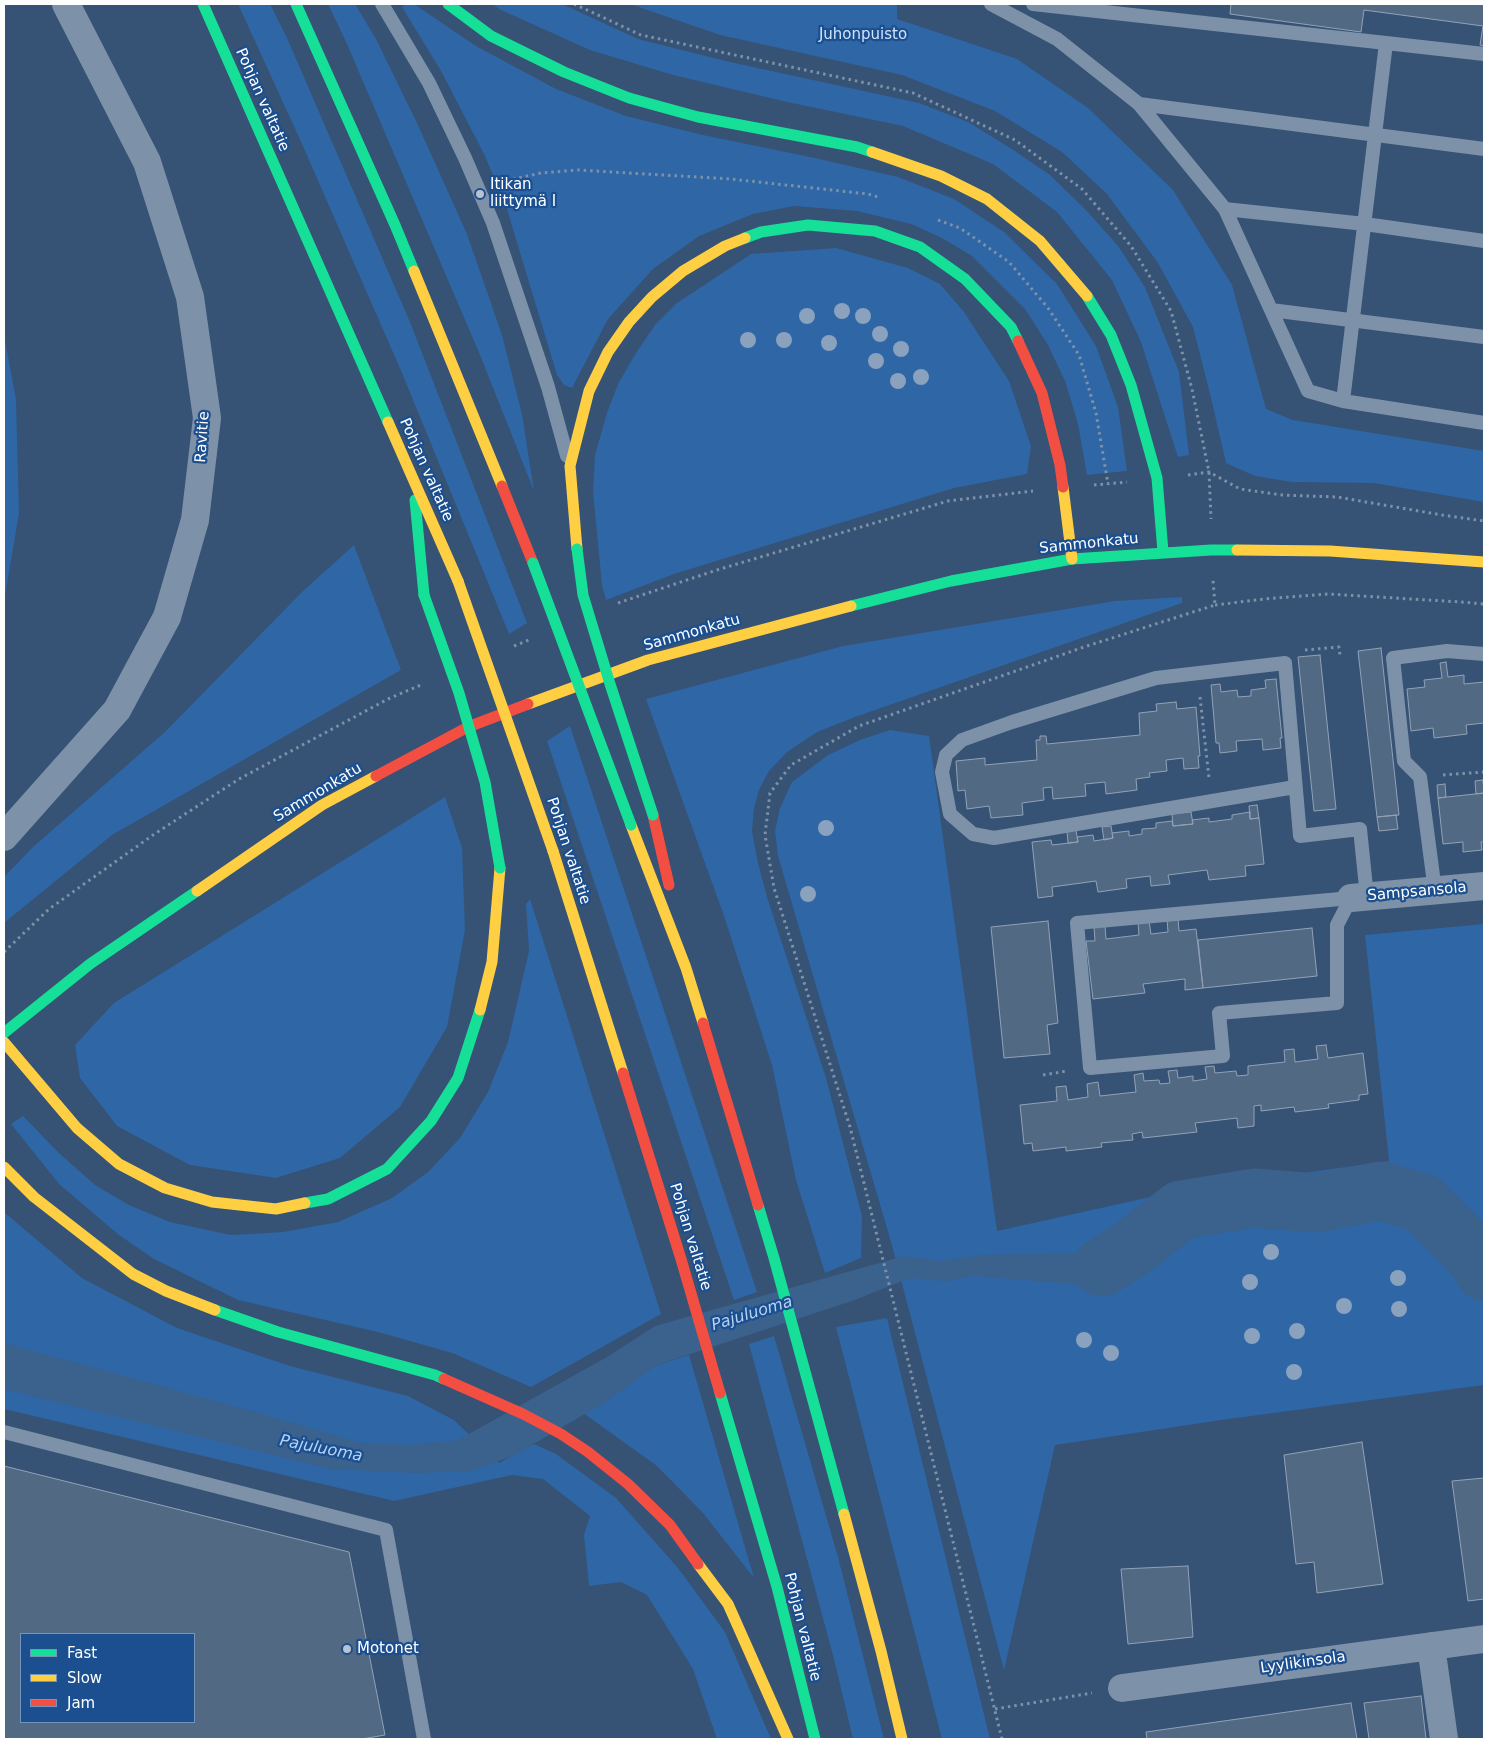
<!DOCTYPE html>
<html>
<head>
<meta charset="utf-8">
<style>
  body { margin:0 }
  #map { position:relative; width:1488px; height:1743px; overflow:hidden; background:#365274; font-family:"DejaVu Sans",sans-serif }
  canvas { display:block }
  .frame { position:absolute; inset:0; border:5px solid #fff; pointer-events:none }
  .legend { position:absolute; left:20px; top:1633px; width:175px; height:90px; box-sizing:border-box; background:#1b4f8f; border:1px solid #7695bc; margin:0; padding:6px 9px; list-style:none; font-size:15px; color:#fff }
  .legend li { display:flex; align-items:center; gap:10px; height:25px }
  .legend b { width:25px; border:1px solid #7695bc }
</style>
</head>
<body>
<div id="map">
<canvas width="1488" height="1743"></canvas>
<div class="frame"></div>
<ul class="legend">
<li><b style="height:6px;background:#16e098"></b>Fast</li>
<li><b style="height:6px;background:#ffcf43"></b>Slow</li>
<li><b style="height:6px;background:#f24e42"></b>Jam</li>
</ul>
</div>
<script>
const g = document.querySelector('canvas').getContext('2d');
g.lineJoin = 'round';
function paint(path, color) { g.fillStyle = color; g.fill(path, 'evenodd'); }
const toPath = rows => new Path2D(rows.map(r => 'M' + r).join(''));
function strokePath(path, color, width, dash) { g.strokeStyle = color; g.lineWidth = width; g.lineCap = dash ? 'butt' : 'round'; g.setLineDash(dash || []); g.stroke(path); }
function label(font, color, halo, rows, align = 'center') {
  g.font = font + ' "DejaVu Sans",sans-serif'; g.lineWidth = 4.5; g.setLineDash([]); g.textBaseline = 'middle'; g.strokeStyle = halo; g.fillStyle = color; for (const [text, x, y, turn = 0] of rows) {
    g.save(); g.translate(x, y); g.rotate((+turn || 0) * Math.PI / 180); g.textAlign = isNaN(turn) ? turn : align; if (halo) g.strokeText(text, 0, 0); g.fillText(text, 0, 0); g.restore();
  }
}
const green = toPath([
  [238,4,270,4,287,38,410,322,527,623,509,634,402,373,302,144],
  [328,4,355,4,376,39,417,123,467,234,502,335,522,414,534,491,480,355,347,44],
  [406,4,414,4,476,46,556,89,626,116,703,135,815,158,898,177,954,199,1004,232,1057,284,1096,346,1118,407,1127,471,1087,475,1078,424,1065,381,1048,345,1025,309,972,256,942,238,911,224,857,211,794,206,753,214,699,236,653,269,608,319,572,388,564,385,557,375,506,206,484,154,441,71,402,7],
  [492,4,562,4,638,39,730,62,919,103,968,122,1012,149,1050,175,1086,210,1118,246,1145,287,1179,372,1189,455,1178,457,1141,342,1112,280,1057,212,993,164,903,126,787,102,673,75,590,50,501,10],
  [630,4,897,4,897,19,1017,59,1088,108,1173,190,1232,285,1266,409,1293,420,1484,451,1484,502,1374,483,1292,482,1255,476,1226,463,1211,398,1193,327,1158,263,1107,194,1062,152,995,111,902,75,720,35],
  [836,248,908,268,940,284,964,312,1009,381,1031,446,1027,474,954,488,674,574,606,600,602,585,593,492,595,455,607,413,618,384,636,353,655,325,677,303,751,254],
  [4,335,16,399,19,513,4,602],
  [354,545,401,670,112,835,4,923,4,877,33,847,165,732,303,591],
  [1182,597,1182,603,855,717,817,732,787,752,769,771,759,790,754,808,752,831,758,863,767,897,826,1078,862,1216,861,1258,825,1273,796,1180,772,1065,724,916,646,699,843,646,1115,601],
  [570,726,757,1292,734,1300,547,741],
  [890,730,929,736,997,1231,1182,1190,1389,1161,1365,935,1484,924,1484,1385,1221,1420,1055,1445,1004,1670,891,1242,778,856,775,831,780,808,792,782,828,755,860,740],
  [445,797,462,848,465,930,447,1027,400,1107,340,1158,276,1178,190,1165,117,1126,80,1078,75,1045,114,1003],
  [530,899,661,1314,531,1387,452,1353,378,1332,238,1300,154,1259,119,1235,59,1184,11,1124,23,1116,59,1153,95,1185,129,1205,170,1222,231,1235,283,1232,338,1222,392,1198,428,1172,460,1138,488,1092,508,1042,529,951,526,904],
  [4,1212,82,1278,177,1328,290,1366,408,1396,454,1420,499,1463,534,1444,556,1454,616,1498,678,1568,725,1632,771,1739,717,1739,693,1669,647,1595,621,1582,589,1586,584,1535,590,1516,543,1479,512,1475,394,1501,4,1409],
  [887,1318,990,1739,942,1739,836,1327],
  [774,1336,838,1557,884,1739,853,1739,834,1659,749,1344],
  [689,1355,754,1578,703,1513,657,1466,579,1410,657,1365]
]);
const water = toPath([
  [1149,1215,1183,1227,1127,1273,1085,1285,975,1276,946,1281,910,1278,852,1301,657,1365,607,1401,513,1456,470,1471,419,1473,330,1469,4,1389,4,1343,266,1415,360,1443,412,1445,458,1440,607,1357,655,1326,904,1256,940,1261,982,1255,1082,1253,1118,1237]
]);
const river = toPath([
  [1102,1267,1131,1249,1181,1210,1254,1198,1316,1203,1381,1191,1422,1203,1477,1258,1484,1271]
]);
const building = toPath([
  [1231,4,1484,4,1484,46,1480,45,1483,26,1364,10,1361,32,1230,14,1231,4],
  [1381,648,1399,815,1377,817,1358,651,1381,648],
  [1320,655,1336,809,1314,811,1298,657,1320,655],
  [1446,662,1448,677,1464,675,1464,684,1484,682,1484,723,1466,725,1467,734,1434,738,1433,728,1411,731,1407,689,1425,687,1424,680,1442,678,1440,663,1446,662],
  [1276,679,1282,738,1280,738,1281,748,1263,750,1262,739,1236,741,1237,751,1220,753,1219,743,1216,743,1211,685,1220,684,1221,692,1237,690,1238,697,1251,696,1251,690,1266,688,1265,680,1276,679],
  [1176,702,1177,709,1196,707,1200,756,1198,756,1199,768,1184,769,1183,758,1166,760,1167,771,1149,773,1150,777,1136,779,1137,790,1106,794,1105,782,1085,784,1086,796,1053,799,1052,787,1043,788,1044,800,1022,803,1023,815,991,818,989,806,967,809,965,790,958,791,956,761,985,758,985,765,1037,760,1036,740,1040,740,1040,736,1046,736,1047,744,1140,735,1139,713,1157,711,1156,704,1176,702],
  [1483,780,1484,793,1476,794,1475,781,1483,780],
  [1445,784,1446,797,1438,798,1437,785,1445,784],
  [1484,793,1484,842,1481,842,1482,850,1463,852,1463,842,1443,844,1438,798,1484,793],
  [1257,805,1259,818,1250,819,1249,806,1257,805],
  [1191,812,1193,824,1173,826,1172,814,1191,812],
  [1250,812,1250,819,1259,818,1264,864,1245,866,1246,876,1209,880,1207,870,1168,875,1170,884,1151,886,1150,876,1126,879,1127,888,1098,892,1096,881,1052,887,1053,896,1038,898,1032,842,1051,840,1052,845,1078,842,1077,837,1093,835,1094,841,1113,838,1112,833,1129,831,1129,836,1142,834,1142,829,1156,828,1156,823,1172,821,1173,826,1193,824,1192,820,1209,818,1209,822,1232,819,1232,815,1250,812],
  [1396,815,1398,829,1379,831,1377,817,1396,815],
  [1111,826,1113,838,1104,840,1102,827,1111,826],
  [1076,830,1078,842,1068,843,1067,831,1076,830],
  [1178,918,1179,931,1196,929,1203,988,1185,990,1185,979,1143,984,1145,993,1093,999,1086,941,1095,941,1094,927,1105,926,1106,939,1139,935,1138,922,1149,921,1151,934,1168,932,1167,919,1178,918],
  [1048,921,1058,1023,1047,1025,1050,1054,1004,1058,991,927,1048,921],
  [1312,928,1317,976,1203,988,1198,940,1312,928],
  [1326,1045,1328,1058,1363,1053,1368,1094,1359,1095,1359,1100,1328,1104,1329,1108,1295,1112,1294,1107,1261,1111,1261,1105,1254,1106,1254,1126,1238,1128,1237,1118,1195,1123,1197,1132,1143,1138,1142,1132,1132,1134,1133,1140,1101,1143,1102,1147,1066,1151,1066,1147,1033,1151,1032,1143,1024,1144,1020,1105,1057,1101,1056,1087,1066,1086,1068,1100,1088,1097,1087,1084,1098,1082,1100,1096,1136,1092,1134,1075,1143,1073,1144,1081,1159,1080,1160,1084,1170,1083,1168,1071,1177,1070,1178,1078,1193,1076,1193,1081,1207,1079,1205,1067,1214,1066,1215,1073,1236,1071,1237,1076,1248,1075,1248,1066,1285,1062,1284,1050,1294,1049,1295,1062,1318,1059,1316,1046,1326,1045],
  [1362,1442,1383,1584,1317,1593,1314,1562,1296,1564,1284,1455,1362,1442],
  [4,1466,349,1552,385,1735,362,1739,4,1739,4,1466],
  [21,1634,194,1634,194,1722,21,1722,21,1634],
  [1484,1478,1484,1599,1468,1601,1452,1481,1484,1478],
  [1188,1566,1193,1637,1128,1644,1121,1569,1188,1566],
  [1421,1696,1426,1739,1369,1739,1364,1703,1421,1696],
  [1351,1703,1357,1739,1147,1739,1146,1732,1351,1703]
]);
const path = toPath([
  [574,4,641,35,913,93,1015,140,1082,189,1131,246,1171,311,1192,389,1209,472,1211,519],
  [501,184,509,180,541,173,578,170,731,179,868,194,881,198],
  [938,220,960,228,1009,262,1048,308,1079,355,1096,413,1108,484],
  [1188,475,1209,472,1240,489,1282,495,1337,497,1442,515,1484,521],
  [1094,485,1127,482],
  [618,603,717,570,948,501,1033,491],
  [1215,605,1264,599,1328,594,1461,602,1484,604],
  [514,646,529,640],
  [1305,650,1339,647,1340,655],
  [1200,697,1209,778],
  [1443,775,1484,772],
  [4,952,49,909,153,835,239,779,388,699,423,684],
  [1043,1075,1067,1071],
  [995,1709,1092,1693],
  [1002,1739,850,1127,774,888,765,835,770,793,791,765,859,726,1084,647,1215,605,1213,580]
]);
const lane = toPath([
  [382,4,429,83,465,158,493,223,548,387,567,456],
  [991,4,1057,39,1139,104,1225,209,1308,391,1343,401],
  [1033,4,1386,43],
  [1484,54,1386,43,1343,401,1484,423],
  [1139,104,1484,149],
  [1225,209,1365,224,1484,241],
  [1271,310,1484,337],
  [1295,787,994,838,973,834,950,814,942,772,946,755,962,740,1012,722,1156,678,1285,663,1300,836,1360,829,1367,897],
  [1435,891,1420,777,1404,761,1393,658,1447,651,1484,654],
  [1351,898,1337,925,1337,1003,1219,1013,1223,1056,1090,1068,1077,923,1351,898],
  [4,1432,386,1530,424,1739]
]);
const street = toPath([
  [4,837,117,710,167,617,195,520,207,418,190,297,147,162,66,4],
  [1351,898,1484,886],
  [1431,1646,1444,1739],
  [1122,1688,1484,1639]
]);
const fast = toPath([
  [203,4,388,422],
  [296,4,395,225,414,271],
  [448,4,491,36,564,72,629,98,698,117,857,147,872,152],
  [745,238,761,232,808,225,875,231,920,247,965,279,1011,327,1018,341],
  [1087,296,1111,335,1131,385,1157,478,1163,552],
  [415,500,424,595],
  [851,606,951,581,1072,559,1211,550,1237,550],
  [4,1033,90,964,197,891],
  [305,1203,328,1199,387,1169,431,1121,458,1078,480,1010],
  [758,1205,774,1258,844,1514],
  [215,1310,278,1332,435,1375,444,1379],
  [720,1393,777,1587,815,1739]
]);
const slow = toPath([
  [872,152,941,176,987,199,1040,241,1087,296],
  [414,271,502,486],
  [388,422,458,581],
  [1063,487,1072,559],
  [577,549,570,466,589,391,608,352,629,322,652,297,683,271,725,246,745,238],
  [1237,550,1330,551,1484,562],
  [528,704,648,660,851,606],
  [631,825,686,968,703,1023],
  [553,851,623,1073],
  [197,891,322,805,376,776],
  [480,1010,492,962,500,868],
  [4,1042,77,1128,119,1164,165,1188,212,1202,276,1209,305,1203],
  [4,1167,34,1197,133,1274,166,1291,215,1310],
  [844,1514,881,1651,902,1739],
  [698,1564,728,1604,788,1739]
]);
const jam = toPath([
  [1018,341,1042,393,1060,465,1063,487],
  [502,486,533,563],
  [376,776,468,727,528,704],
  [653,815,669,885],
  [703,1023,758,1205],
  [623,1073,681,1259,720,1393],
  [444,1379,523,1414,561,1434,588,1452,628,1484,670,1525,698,1564]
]);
const fastBridge = toPath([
  [577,549,583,595,610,684,653,815],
  [533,563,631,825],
  [424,595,459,693,485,782,500,868]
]);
const slowBridge = toPath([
  [458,581,553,851]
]);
const trees = [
  [842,311],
  [807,316],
  [863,316],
  [880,334],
  [748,340],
  [784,340],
  [829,343],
  [901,349],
  [876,361],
  [921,377],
  [898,381],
  [826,828],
  [808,894],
  [1271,1252],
  [1398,1278],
  [1250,1282],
  [1344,1306],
  [1399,1309],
  [1297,1331],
  [1252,1336],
  [1084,1340],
  [1111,1353],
  [1294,1372]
];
const markers = [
  [480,194,5,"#b9c2ce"],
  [347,1649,5,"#b9c2ce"]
];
const parkNames = [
  ["Juhonpuisto",863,35]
];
const streetNames = [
  ["Pohjan valtatie",262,100,66],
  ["Ravitie",203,437,-86],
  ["Pohjan valtatie",426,470,66],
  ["Sammonkatu",1089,544,-6],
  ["Sammonkatu",692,633,-16],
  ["Sammonkatu",318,793,-31],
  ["Pohjan valtatie",568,851,72],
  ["Sampsansola",1417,892,-5],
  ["Pohjan valtatie",690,1237,73],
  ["Pohjan valtatie",802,1627,76],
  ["Lyylikinsola",1303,1663,-8]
];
const poiNames = [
  ["Itikan",490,185],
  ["liittymä I",490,202],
  ["Motonet",357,1649]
];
const waterNames = [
  ["Pajuluoma",752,1314,-17],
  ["Pajuluoma",321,1449,11]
];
paint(green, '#2f66a5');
paint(water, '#3b618d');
strokePath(river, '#3b618d', 59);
paint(building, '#526984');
strokePath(building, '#92a2b6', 1);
strokePath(path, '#7d92a8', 3, [2.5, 4]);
strokePath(lane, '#7d92a8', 14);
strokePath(street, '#7d92a8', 28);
strokePath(fast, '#16e098', 11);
strokePath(slow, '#ffcf43', 11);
strokePath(jam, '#f24e42', 11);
strokePath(fastBridge, '#16e098', 11);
strokePath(slowBridge, '#ffcf43', 11);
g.fillStyle = '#8aa2be';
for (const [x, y] of trees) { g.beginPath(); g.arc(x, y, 8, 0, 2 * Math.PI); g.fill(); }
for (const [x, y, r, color] of markers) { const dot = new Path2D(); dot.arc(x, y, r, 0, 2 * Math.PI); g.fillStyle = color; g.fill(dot); strokePath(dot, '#1b4f8f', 2); }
label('15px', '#cfe3fa', '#1b4f8f', parkNames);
label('15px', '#fff', '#1b4f8f', streetNames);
label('15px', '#fff', '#1b4f8f', poiNames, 'left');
label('italic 16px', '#b5d3f5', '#1b4f8f', waterNames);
</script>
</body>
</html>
